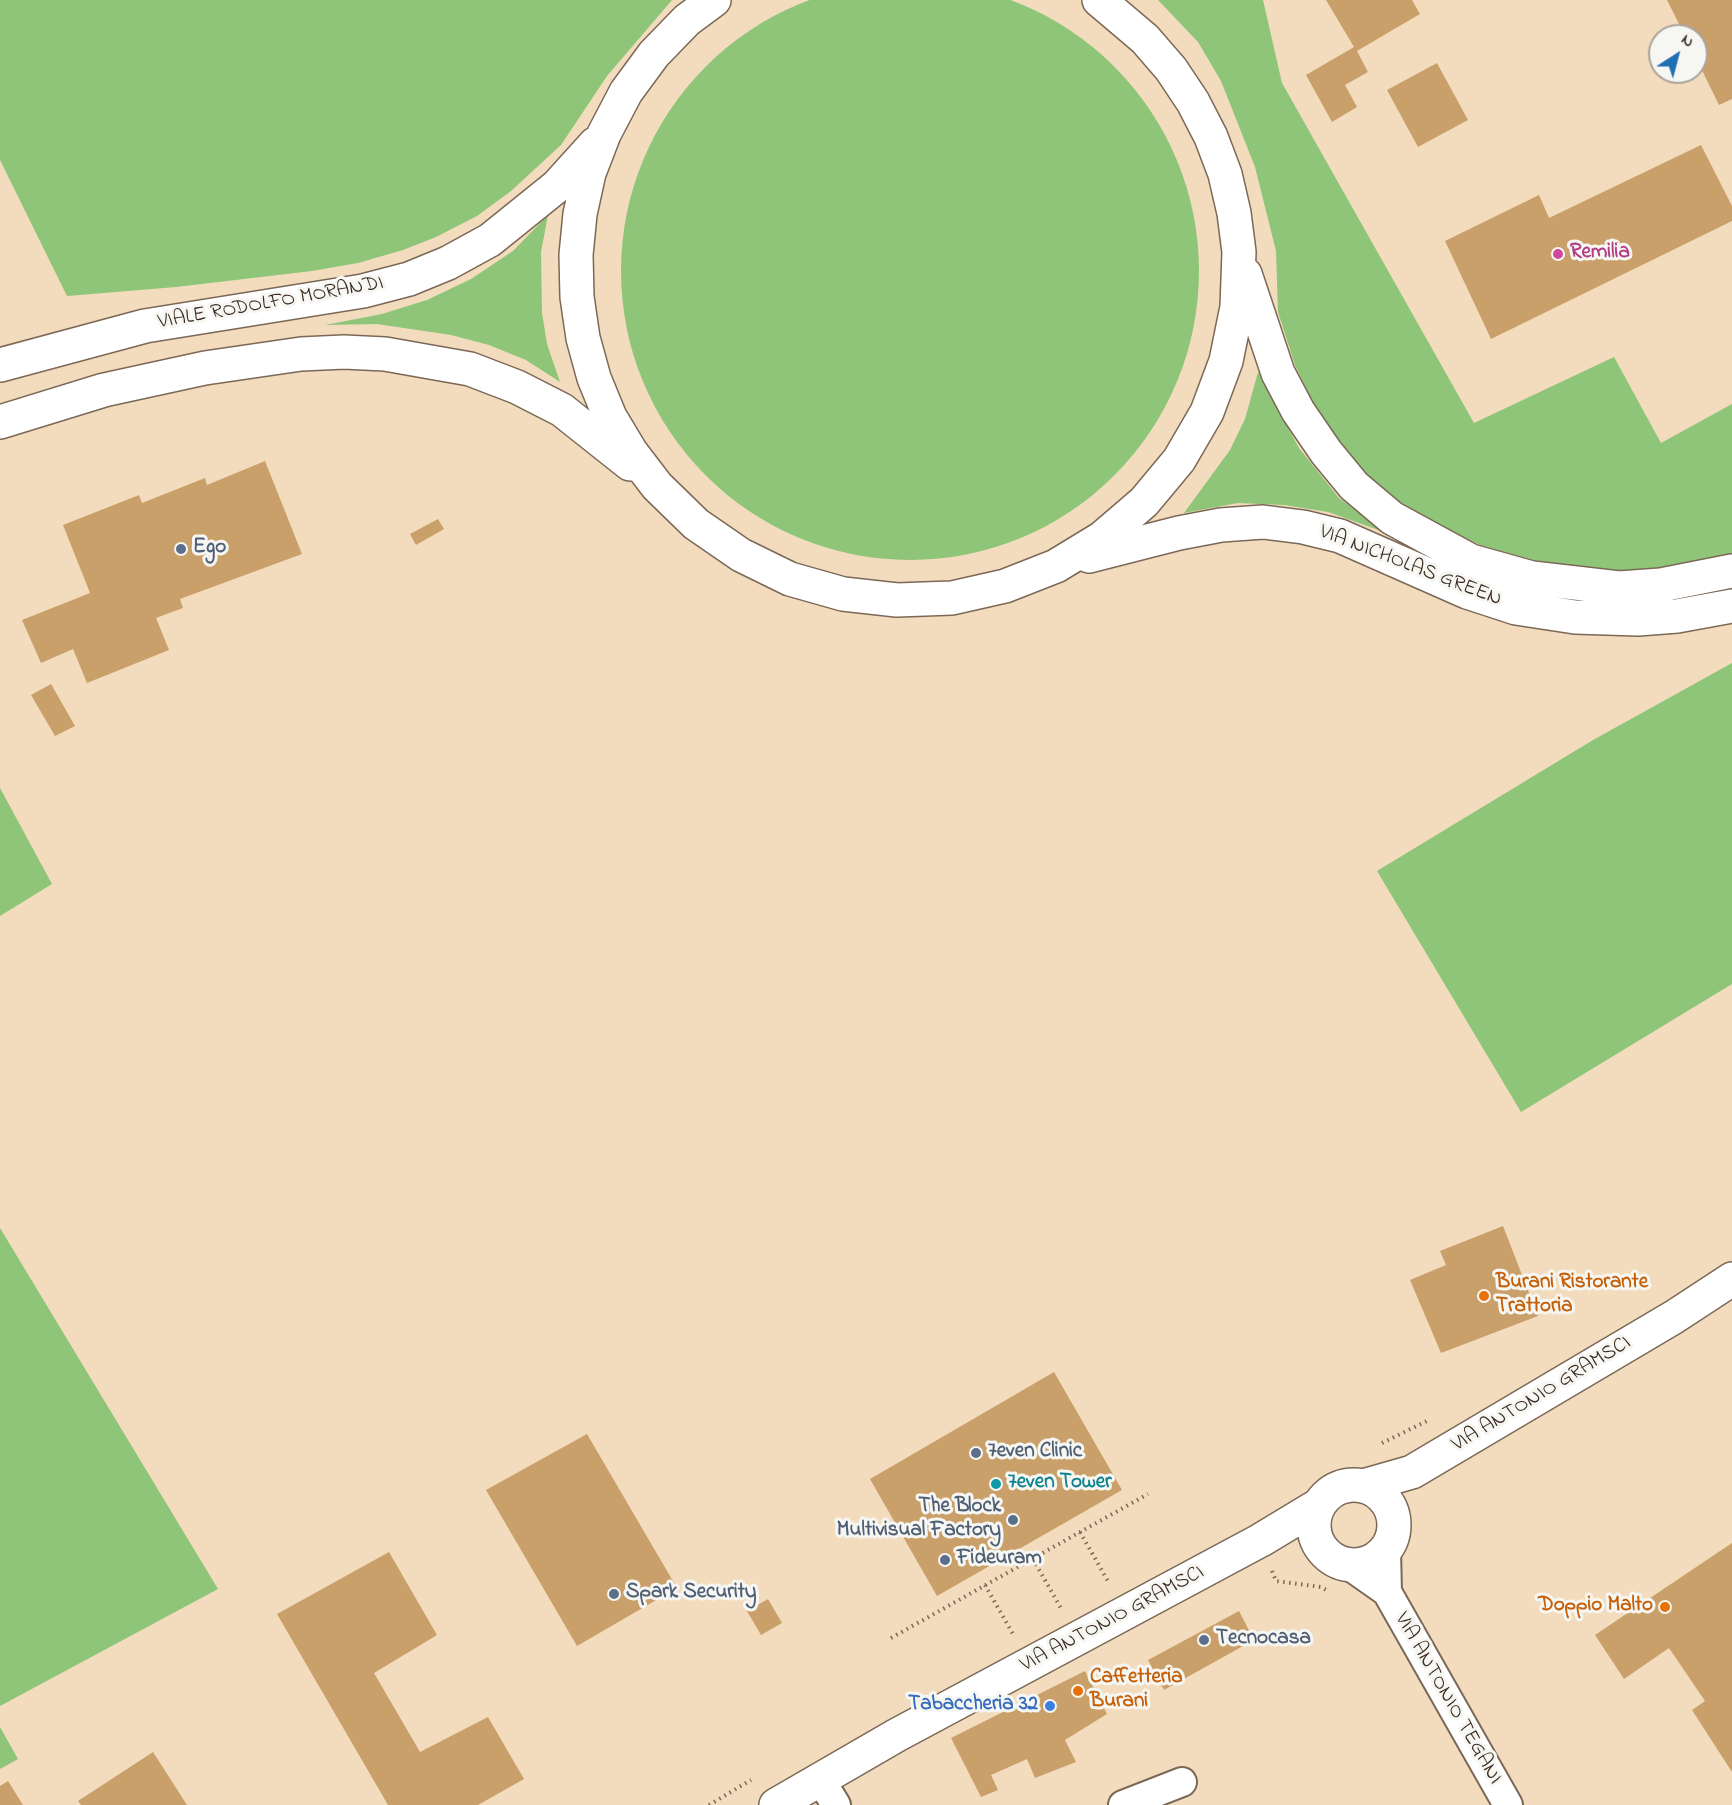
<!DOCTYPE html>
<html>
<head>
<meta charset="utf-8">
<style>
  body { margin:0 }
  #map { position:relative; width:1732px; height:1805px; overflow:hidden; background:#f2dcbd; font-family:"Indie Flower",sans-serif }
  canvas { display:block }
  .north { position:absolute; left:1648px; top:24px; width:60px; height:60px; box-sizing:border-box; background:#f6f6f2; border:2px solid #aba49d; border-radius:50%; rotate:36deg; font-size:16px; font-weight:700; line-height:24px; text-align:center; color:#3b2a1e }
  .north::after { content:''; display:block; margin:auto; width:21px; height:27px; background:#1f6fb2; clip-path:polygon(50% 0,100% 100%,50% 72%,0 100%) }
</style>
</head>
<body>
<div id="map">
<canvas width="1732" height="1805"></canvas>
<div class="north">N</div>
</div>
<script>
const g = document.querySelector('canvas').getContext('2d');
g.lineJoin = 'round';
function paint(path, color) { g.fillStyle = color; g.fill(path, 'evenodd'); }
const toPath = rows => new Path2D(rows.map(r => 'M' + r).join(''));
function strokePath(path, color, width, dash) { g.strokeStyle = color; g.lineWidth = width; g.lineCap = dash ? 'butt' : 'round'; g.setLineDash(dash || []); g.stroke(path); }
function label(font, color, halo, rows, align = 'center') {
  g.font = font + ' "Indie Flower",sans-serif'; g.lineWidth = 6; g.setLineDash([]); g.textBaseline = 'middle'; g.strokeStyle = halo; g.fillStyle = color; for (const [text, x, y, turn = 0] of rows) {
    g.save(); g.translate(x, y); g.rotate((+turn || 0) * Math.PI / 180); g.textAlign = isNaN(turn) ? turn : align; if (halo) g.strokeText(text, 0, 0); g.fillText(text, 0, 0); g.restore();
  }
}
const green = toPath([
  '621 271a289 289 0 1 1 578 0a289 289 0 1 1-578 0Z',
  [0,0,672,0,607,76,561,145,511,191,477,216,436,237,403,250,358,263,312,271,176,287,67,296,0,160],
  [1158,0,1263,0,1282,83,1474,423,1614,357,1661,443,1732,404,1732,557,1622,575,1534,560,1480,545,1437,524,1402,503,1364,472,1337,440,1312,401,1295,365,1278,312,1276,251,1255,167,1221,81,1198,42],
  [548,215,541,252,542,313,547,344,560,382,526,360,489,345,451,335,377,324,325,325,382,314,427,300,471,279,513,251],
  [1258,372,1299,448,1339,498,1384,532,1328,512,1284,505,1238,503,1184,513,1230,450,1245,419],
  [1732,663,1732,984,1521,1112,1377,871,1593,740],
  [0,788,52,884,0,916],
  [0,1228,218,1589,0,1706],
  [0,1727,18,1759,0,1769]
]);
const building = toPath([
  [1326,0,1412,0,1420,14,1357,51,1368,72,1345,85,1357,107,1332,122,1306,75,1354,47],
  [1667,0,1732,0,1732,99,1719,105,1696,58,1696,36,1685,36],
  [1437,63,1468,120,1418,147,1387,90],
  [1701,145,1732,206,1732,221,1491,339,1445,241,1539,195,1549,218],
  [265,461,302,554,180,599,183,608,156,618,169,650,87,683,73,649,41,663,22,620,90,593,63,525,139,495,142,503,205,478,207,485],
  [438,519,444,529,416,545,410,534],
  [51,684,75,726,55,736,31,695],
  [1503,1226,1538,1316,1441,1353,1410,1280,1446,1265,1440,1251],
  [1054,1372,1122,1490,937,1596,870,1479],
  [587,1434,677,1588,577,1646,486,1490],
  [1732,1543,1732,1772,1692,1710,1705,1701,1669,1648,1624,1679,1595,1635],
  [389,1552,437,1635,374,1673,420,1752,488,1717,524,1779,478,1805,388,1805,277,1614],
  [768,1599,782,1623,761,1635,747,1611],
  [1239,1611,1254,1640,1164,1690,1148,1660],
  [1085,1671,1107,1714,1065,1740,1076,1762,1035,1778,1027,1759,991,1775,998,1790,981,1797,951,1738],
  [153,1752,187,1805,81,1805,78,1801],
  [8,1781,23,1805,0,1805,0,1786]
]);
const path = toPath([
  [1382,1443,1427,1421],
  [1080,1532,1109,1583],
  [1033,1559,1062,1610],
  [1272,1571,1276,1581,1321,1587,1328,1591],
  [985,1585,1013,1634],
  [891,1638,1148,1494],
  [709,1805,751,1780]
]);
const minor = toPath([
  [1386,1550,1387,1592],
  [1350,1566,1387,1592,1508,1805],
  [820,1779,836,1805],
  [1123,1805,1182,1782]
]);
const tertiary = toPath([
  [714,0,687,20,654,54,626,92,604,134,589,173,580,214,576,255,577,297,583,338,594,378,610,417,631,452,657,486,696,524,741,555,790,579,843,594,897,600,952,598,1005,586,1056,566,1102,538,1144,502,1179,460,1207,412,1226,361,1237,307,1239,252,1234,213,1225,174,1211,137,1193,102,1171,69,1145,39,1099,0],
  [1245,274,1278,373,1298,411,1326,452,1354,486,1392,518,1471,561,1532,578,1619,588,1661,585,1732,571],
  [0,365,145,326,363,291,409,279,448,263,490,240,557,186,595,144],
  [0,422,104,390,205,368,301,354,344,352,385,354,470,369,517,387,562,410,630,464],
  [1089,556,1179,533,1221,525,1263,522,1303,527,1340,536,1467,592,1516,608,1575,617,1638,619,1677,616,1732,606],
  '1314 1525a40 40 0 1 1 80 0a40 40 0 1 1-80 0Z',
  [1363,1486,1412,1472,1674,1317,1732,1279],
  [776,1805,897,1735,1261,1540,1319,1505]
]);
const markers = [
  [1558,254,6,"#d1479c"],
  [181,549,6,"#5c6f8a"],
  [1484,1296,6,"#e8710a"],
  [976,1453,6,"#5c6f8a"],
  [996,1484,6,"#0f9aa8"],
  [1013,1520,6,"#5c6f8a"],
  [945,1560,6,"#5c6f8a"],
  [614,1594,6,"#5c6f8a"],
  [1665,1607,6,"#e8710a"],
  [1204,1640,6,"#5c6f8a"],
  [1078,1691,6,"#e8710a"],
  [1050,1706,6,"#3f7fe0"]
];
const hotelNames = [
  ["Remilia",1570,254]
];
const streetNames = [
  ["VIALE RODOLFO MORANDI",271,304,-10],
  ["VIA NICHOLAS GREEN",1410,567,21],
  ["VIA ANTONIO GRAMSCI",1542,1395,-31],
  ["VIA ANTONIO GRAMSCI",1113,1620,-28],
  ["VIA ANTONIO TEGANI",1447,1699,60]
];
const serviceNames = [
  ["Ego",193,549],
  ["7even Clinic",988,1453],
  ["The Block",1001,1508,"right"],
  ["Multivisual Factory",1001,1532,"right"],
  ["Fideuram",957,1560],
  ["Spark Security",626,1594],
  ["Tecnocasa",1216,1640]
];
const foodNames = [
  ["Burani Ristorante",1496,1284],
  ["Trattoria",1496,1308],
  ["Doppio Malto",1653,1607,"right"],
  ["Caffetteria",1090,1679],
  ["Burani",1090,1703]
];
const cultureNames = [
  ["7even Tower",1008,1484]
];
const shopNames = [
  ["Tabaccheria 32",1038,1706]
];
paint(green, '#8ec578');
paint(building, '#caa06a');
strokePath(minor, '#7b6856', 32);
strokePath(tertiary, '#7b6856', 36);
strokePath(path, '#7b6856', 4, [1.5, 4.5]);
strokePath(minor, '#fff', 28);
strokePath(tertiary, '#fff', 33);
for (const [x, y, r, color] of markers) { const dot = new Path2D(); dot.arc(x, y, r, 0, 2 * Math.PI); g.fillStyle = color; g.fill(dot); strokePath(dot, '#f6f6f2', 2); }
label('bold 21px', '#b23c85', '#f6f6f2', hotelNames, 'left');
label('21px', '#3b2a1e', '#f6f6f2', streetNames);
label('bold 21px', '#4e5e75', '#f6f6f2', serviceNames, 'left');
label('bold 21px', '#c56008', '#f6f6f2', foodNames, 'left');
label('bold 21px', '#0d838f', '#f6f6f2', cultureNames, 'left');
label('bold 21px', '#366cbe', '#f6f6f2', shopNames, 'right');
</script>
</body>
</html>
